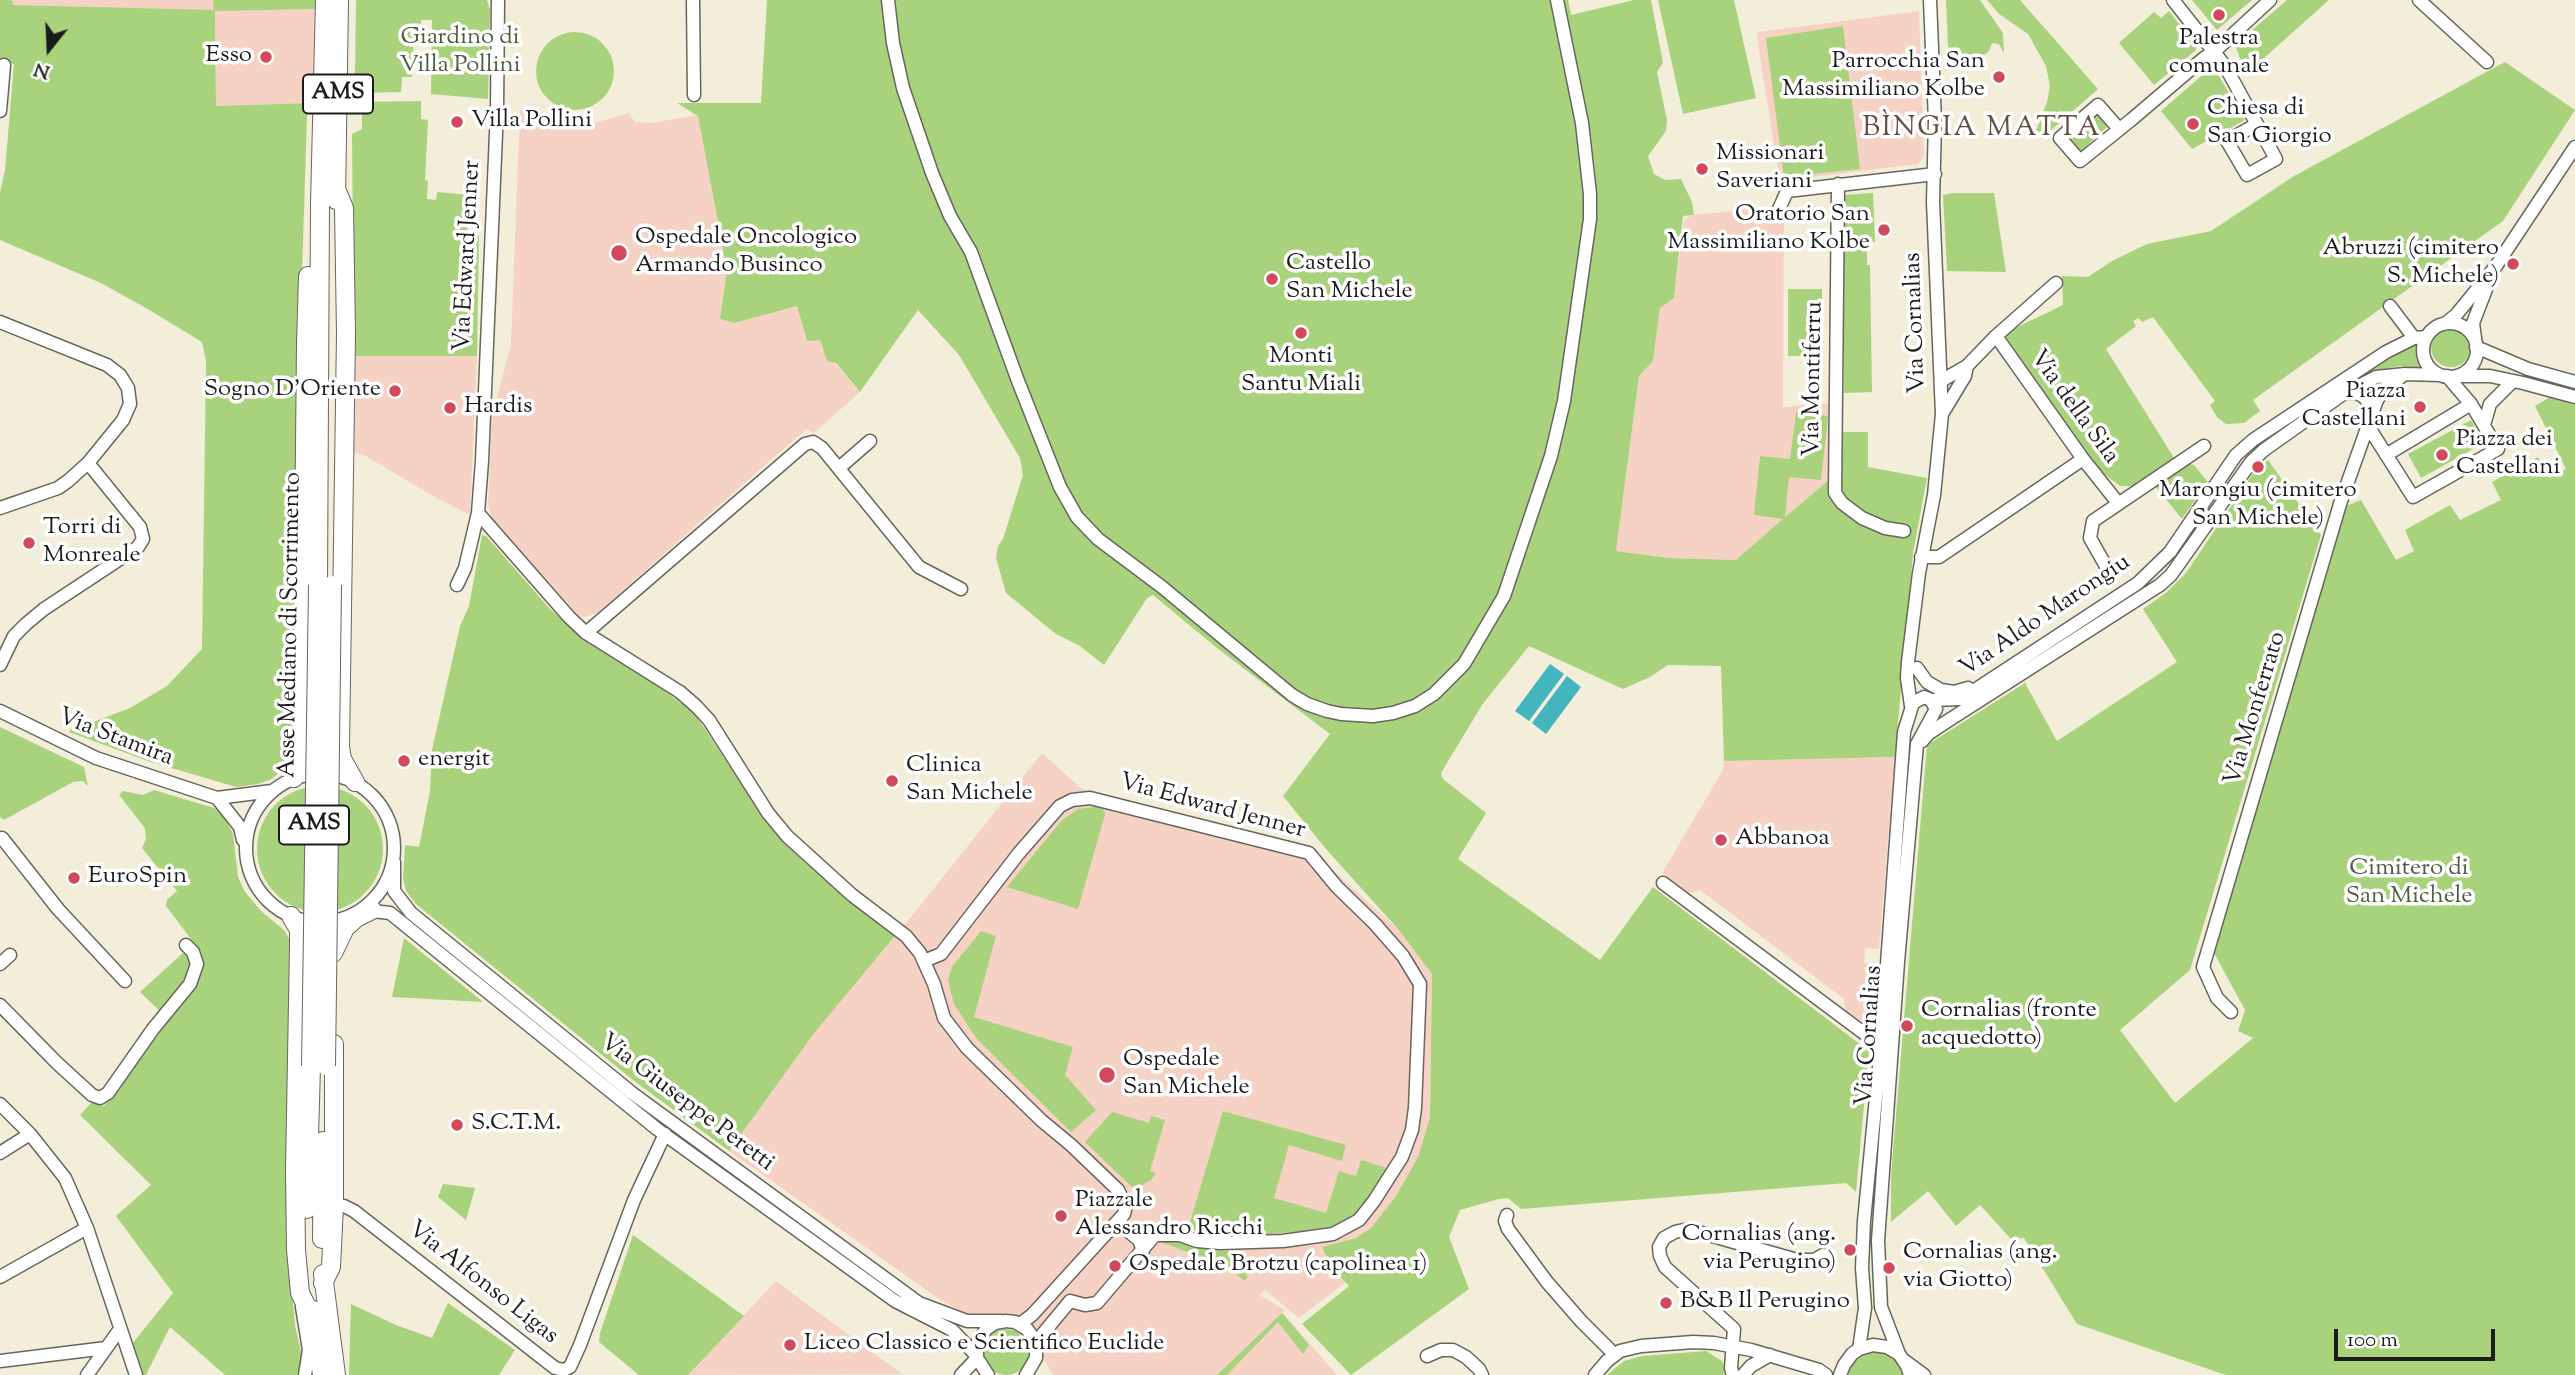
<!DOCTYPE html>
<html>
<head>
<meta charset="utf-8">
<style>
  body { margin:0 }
  #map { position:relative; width:2575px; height:1375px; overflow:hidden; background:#f3eeda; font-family:"Sorts Mill Goudy",serif }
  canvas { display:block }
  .north { position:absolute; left:14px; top:14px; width:70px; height:70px; -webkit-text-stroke:5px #fff; paint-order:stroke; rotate:198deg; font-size:19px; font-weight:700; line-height:28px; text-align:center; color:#1c1c1c }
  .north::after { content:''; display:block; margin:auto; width:24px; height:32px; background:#1c1c1c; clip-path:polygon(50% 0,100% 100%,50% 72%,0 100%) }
  .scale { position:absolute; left:2334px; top:1329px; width:161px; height:32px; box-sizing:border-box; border:4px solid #1c1c1c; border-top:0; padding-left:9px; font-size:21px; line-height:24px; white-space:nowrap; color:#1c1c1c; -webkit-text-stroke:5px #fff; paint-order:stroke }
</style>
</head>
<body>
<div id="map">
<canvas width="2575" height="1375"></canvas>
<div class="north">N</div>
<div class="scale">100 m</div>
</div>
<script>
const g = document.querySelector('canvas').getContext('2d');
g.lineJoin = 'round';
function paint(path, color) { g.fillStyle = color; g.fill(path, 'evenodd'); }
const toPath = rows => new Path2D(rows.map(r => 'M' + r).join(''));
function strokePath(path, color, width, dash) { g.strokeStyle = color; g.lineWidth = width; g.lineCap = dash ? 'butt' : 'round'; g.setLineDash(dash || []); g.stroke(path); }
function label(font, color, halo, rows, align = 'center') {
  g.font = font + ' "Sorts Mill Goudy",serif'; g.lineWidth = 7; g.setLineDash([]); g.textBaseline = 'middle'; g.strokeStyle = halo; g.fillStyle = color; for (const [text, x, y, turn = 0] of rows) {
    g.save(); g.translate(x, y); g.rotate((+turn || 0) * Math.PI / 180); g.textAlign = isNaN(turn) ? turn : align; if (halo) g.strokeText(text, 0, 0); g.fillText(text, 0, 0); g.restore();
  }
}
const built = toPath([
  [13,0,213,0,215,10,318,9,316,76,312,103,216,106,215,11,12,5],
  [1919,11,1924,156,1918,164,1780,181,1757,38,1758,32],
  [520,110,541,111,557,121,570,125,587,125,629,113,635,122,651,123,698,115,727,270,720,319,734,323,797,306,806,340,820,340,822,349,860,392,814,433,807,429,773,458,597,613,585,617,579,616,492,519,488,504,492,416,511,345],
  [1772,207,1779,213,1784,209,1783,407,1831,403,1829,479,1736,560,1669,558,1616,551,1639,376,1653,361,1660,308,1674,298,1684,222,1686,218,1694,215],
  [354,356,477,356,470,515,433,496,364,455,354,453],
  [1042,753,1082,789,1307,847,1398,929,1432,974,1430,1117,1418,1157,1396,1196,1371,1229,1356,1238,1322,1247,1333,1270,1345,1283,1299,1318,1265,1290,1259,1295,1285,1310,1283,1313,1337,1375,1053,1375,1027,1329,974,1318,942,1301,729,1151,815,1032,903,927],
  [1895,757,1879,949,1865,948,1864,963,1878,965,1873,1026,1869,1026,1845,1010,1844,999,1700,890,1688,893,1662,873,1723,770,1724,761],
  [776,1281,902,1374,688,1375]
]);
const green = toPath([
  [0,0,12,0,13,5,214,10,213,0,318,0,318,9,215,11,216,106,312,103,307,116,302,274,293,753,283,769,272,779,258,784,236,787,148,761,69,732,74,723,85,725,130,708,167,686,202,649,206,361,202,342,146,308,101,283,0,240,0,193,5,170,14,64,0,62],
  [356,0,487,0,490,10,488,99,431,94,432,20,421,20,420,34,414,34,412,77,402,77,401,92,363,93,363,74,355,74],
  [767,0,1568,0,1571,15,1634,0,1651,0,1663,63,1657,72,1667,120,1666,131,1648,156,1654,174,1665,180,1681,179,1692,202,1694,215,1683,216,1674,298,1660,308,1653,361,1639,376,1616,551,1669,558,1736,560,1783,519,1754,515,1760,456,1790,459,1796,412,1828,416,1821,480,1789,477,1785,517,1837,473,1839,432,1868,432,1868,467,1927,478,1913,553,1895,757,1724,761,1721,666,1668,665,1650,677,1623,689,1529,646,1482,705,1441,773,1443,779,1486,813,1458,859,1600,960,1653,887,1869,1051,1856,1192,1846,1183,1521,1209,1508,1198,1499,1199,1460,1210,1449,1237,1469,1289,1351,1375,1302,1324,1349,1286,1333,1270,1322,1247,1356,1238,1371,1228,1396,1196,1418,1157,1430,1117,1432,974,1398,929,1326,849,1283,796,1330,734,1217,648,1153,595,1147,598,1104,665,1080,646,1056,634,1006,593,996,558,998,546,1003,539,1023,475,1020,458,959,355,918,310,860,392,836,363,827,361,820,340,807,341,797,306,734,323,720,319,727,270,698,116,677,103,761,103],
  [1658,0,1734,0,1756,98,1683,114],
  [1946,0,1980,0,2003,33,2004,53,1999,44,1992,43,1989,51,1972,65,1966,56,1957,49,1948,47],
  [1987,0,2020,0,2098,89,2041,139,2036,131,2047,102,2050,86,2046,66,2028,34,1999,14],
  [2192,0,2252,0,2217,30],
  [2287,0,2329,0,2246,74,2235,45],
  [2154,12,2161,18,2169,11,2196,46,2196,50,2154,85,2119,43],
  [1843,26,1860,169,1784,177,1766,38],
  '536 71a39 39 0 1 1 78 0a39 39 0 1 1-78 0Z',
  [2505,62,2575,110,2503,221,2253,400,2260,411,2244,423,2226,424,2217,417,2210,405,2215,401,2153,317,2142,322,2138,318,2133,321,2136,326,2106,349,2176,461,2194,465,2208,482,2182,519,2156,487,2120,486,2100,471,2006,341,2007,332,2063,305,2062,276,2088,277,2112,261,2147,244,2211,231,2294,176],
  [2213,66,2245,120,2192,149,2161,111],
  [421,101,421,119,428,120,425,180,428,181,427,199,436,200,437,192,470,195,467,234,479,235,477,356,354,356,352,134,362,129,362,102],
  [2097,113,2108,126,2081,151,2068,137],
  [1873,193,1875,242,1844,243,1842,195],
  [1953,193,1994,193,2006,272,1947,271,1943,195],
  [1842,246,1867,247,1867,265,1870,265,1872,392,1844,393],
  [1788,289,1822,289,1822,356,1788,356],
  '2431 347a20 20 0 1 1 40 0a20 20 0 1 1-40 0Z',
  [2419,343,2417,353,2422,368,2401,366,2384,369,2356,380,2332,395,2373,365],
  [2550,397,2575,405,2575,1375,2226,1375,2077,1324,2024,1238,2011,1239,1980,1205,1956,1226,1928,1191,1891,1222,1891,1175,1927,745,2025,683,2057,741,2177,662,2143,609,2167,592,2186,573,2251,476,2268,460,2321,535,2190,970,2120,1030,2175,1103,2253,1038,2238,1031,2245,1010,2214,953,2346,506,2361,500,2396,560,2414,551,2405,530,2450,505,2460,520,2501,500,2492,482,2538,457,2549,478,2566,469,2535,406],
  [2471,420,2484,443,2421,478,2408,454],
  [482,535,486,536,550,609,588,643,664,690,695,714,759,811,793,851,895,936,815,1032,729,1151,633,1080,416,904,406,891,403,878,405,845,419,847,430,791,432,750,460,626,469,606],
  [0,727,84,767,88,786,83,781,73,782,4,820,0,817],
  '257 849a63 63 0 1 1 126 0a63 63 0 1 1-126 0Z',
  [154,790,214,808,223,815,233,834,238,877,245,892,261,911,284,930,290,940,287,1230,295,1325,303,1361,297,1375,225,1375,170,1327,146,1375,143,1375,132,1344,173,1293,116,1216,151,1185,80,1115,92,1102,104,1106,169,1020,140,992,194,943,166,906,167,900,177,891,142,848,146,839,145,828,119,795,123,791,143,795],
  [1102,806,1105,814,1078,909,1007,887,1062,820,1078,809],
  [981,931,996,936,974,1017,1073,1047,1065,1075,1096,1110,1071,1132,976,1038,954,1004,948,980,952,967],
  [404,938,483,1002,392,997],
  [1223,1111,1346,1145,1342,1161,1289,1145,1274,1198,1326,1213,1339,1171,1356,1176,1361,1160,1387,1168,1384,1175,1369,1201,1355,1216,1340,1225,1296,1232,1234,1236,1206,1234,1188,1229],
  [1112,1112,1149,1123,1151,1116,1165,1120,1150,1171,1156,1173,1151,1180,1141,1186,1132,1187,1085,1142],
  [443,1184,475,1188,466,1220,438,1197],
  [633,1235,744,1316,688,1375,639,1375,599,1342,600,1333],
  [1163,1237,1170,1237,1208,1250,1229,1251,1248,1277,1244,1281,1230,1268,1158,1241],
  [448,1303,515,1350,499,1375,349,1375,351,1304,396,1325,432,1338],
  [1282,1313,1309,1345,1303,1354,1278,1322,1227,1375,1217,1375],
  '983 1352a23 23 0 1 1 46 0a23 23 0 1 1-46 0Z',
  [1879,1350,1891,1355,1898,1361,1905,1375,1845,1375,1852,1360,1862,1353],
  [1706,1351,1722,1361,1725,1368,1724,1375,1607,1375,1624,1361,1642,1356]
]);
const water = toPath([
  [1550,664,1564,674,1529,721,1515,711],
  [1567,676,1581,687,1546,734,1532,723]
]);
const minor = toPath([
  [693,0,694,95],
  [888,0,893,43,903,88,932,173,950,216,971,252,1018,381,1060,487,1077,517,1098,539,1162,587,1292,695,1307,704,1327,711,1341,714,1373,716,1393,713,1415,706,1434,694,1464,664,1504,596,1551,456,1564,401,1590,219,1590,194,1582,123,1557,0],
  [2173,0,2225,66,2276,159,2247,175,2227,141,2257,124],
  [2419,0,2487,62],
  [0,111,4,65],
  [2119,129,2098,105,2060,138,2080,161,2131,120,2204,58,2215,51,2270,0],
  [1838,184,1835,493,1842,503,1862,518,1885,528,1904,531],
  [1779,209,1787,191,1935,174],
  [2390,306,2414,338],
  [0,322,107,365,120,375,128,388,130,404,123,420,88,463,68,481,58,488,0,508],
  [2446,323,2456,315,2496,266,2575,147],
  '2423 350a27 27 0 1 1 54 0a27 27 0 1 1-54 0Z',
  [1996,336,2083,459,2118,503],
  [2475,338,2473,323,2490,279],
  [2476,347,2528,369,2575,382],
  [2457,376,2490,376,2523,383,2575,397],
  [1941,381,1967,366,1996,336,2056,283],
  [2346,393,2357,393,2364,397,2368,402,2371,414],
  [1942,414,1965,376,1967,366],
  [2484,425,2490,404,2513,381],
  [2368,426,2413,497,2498,449,2471,404,2447,376],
  [2386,455,2471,404],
  [839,468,870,441],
  [478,513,569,617,586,633,680,692,696,706,709,720,768,813,787,836,852,895,906,936,920,953,934,984,944,1018,967,1048,1042,1121,1071,1145,1118,1190,1126,1206,1124,1214,1032,1315,1020,1324],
  [1921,557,1939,557,2083,459],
  [2111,575,2090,538,2093,521,2204,446],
  [457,585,465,568,478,513,482,461,497,110,498,0],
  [586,633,805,444,813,442,822,448,919,567,961,589],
  [0,665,14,636,26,624,44,609,138,547,143,539,140,527,88,463],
  [1917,668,1927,682,1941,690,1954,692,1968,688],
  [1931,700,1961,699,2138,583,2170,552,2236,455,2253,440,2386,352,2414,338,2426,337],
  [1911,706,1907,678,1908,662,1919,573,1934,495,1942,414,1933,202,1935,121,1930,0],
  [0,711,96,758,217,798,272,791],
  [1922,741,1928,734,1946,722,2160,585,2171,575,2251,462,2264,450,2343,394,2376,377,2405,374,2440,375],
  '246 848a74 74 0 1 1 148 0a74 74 0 1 1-148 0Z',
  [217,798,240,827,243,840],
  [2,838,58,909,125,981],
  [394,862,394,891,411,913,632,1093,919,1303,967,1321,1001,1321],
  [1663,883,1881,1046],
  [364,910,390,913,657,1129,895,1301,952,1330,976,1355],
  [924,961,941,954,1019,853,1060,806,1072,800,1090,798,1309,853,1337,887,1375,924,1403,956,1420,984,1415,1108,1412,1130,1402,1157,1374,1201,1359,1220,1333,1234,1283,1241,1220,1243,1197,1241,1180,1235,1155,1235,1097,1303,1085,1305,1070,1301,1036,1342],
  [0,964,10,955],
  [0,1005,57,1063,92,1095,100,1098,108,1093,153,1029,190,984,197,964,193,952,186,945],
  [2231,1012,2217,998,2203,967,2340,504,2377,400,2386,387,2405,374],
  [0,1104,30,1134,65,1178,87,1228,136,1375],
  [0,1153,30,1134],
  [334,1206,344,1206,354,1211,555,1368,564,1370,570,1367,580,1345,634,1200,665,1134],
  [1507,1215,1505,1221,1508,1229,1547,1282,1581,1321,1615,1355],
  [1116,1225,1122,1226,1139,1240,1143,1251],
  [0,1277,87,1228],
  [302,1307,309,1350,305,1375],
  [1859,1349,1865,1308,1862,1268,1864,1221,1881,1046,1904,732,1913,703,1924,697,1931,700,1936,709,1917,744,1898,962,1878,1241,1881,1307,1899,1354],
  [1427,1356,1441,1350,1453,1350,1466,1357,1479,1369,1482,1375],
  [0,1361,106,1348],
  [1905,1361,1924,1375],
  [87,1375,120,1329],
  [961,1375,977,1358],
  [988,1375,977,1358,977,1344,986,1329,995,1323,1006,1321,1015,1322,1027,1329,1036,1342,1036,1358,1026,1375],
  [1595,1375,1607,1361,1620,1351,1641,1346,1693,1342,1714,1343,1751,1350,1819,1370,1826,1375],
  [1733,1375,1731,1368,1734,1329,1665,1267,1660,1256,1659,1247,1664,1238,1675,1232,1688,1229,1797,1260,1814,1260,1823,1255],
  [1743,1375,1751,1366,1770,1355],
  [1840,1375,1844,1365,1852,1354,1859,1349,1873,1345,1887,1347,1899,1354,1907,1366,1910,1375]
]);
const highway = toPath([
  [336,189,344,208,346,334,340,747,342,759,355,782],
  [336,200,339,0],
  [318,585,320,204,325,0],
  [294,778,302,757,306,344,308,276],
  [291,916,299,930,299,946,295,1170,296,1250,300,1293,314,1321],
  [333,953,345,928,356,918,372,910],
  [307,1209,311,1066],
  [322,1239,323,1141],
  [323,1274,336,1375],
  [323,1283,331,1267,334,1206,334,1044],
  [313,1310,322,1375]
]);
const highwayBridge = toPath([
  [311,1066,318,585],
  [326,1066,332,585]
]);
const markers = [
  [2219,15,7,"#d1495b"],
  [266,57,7,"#d1495b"],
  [1999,77,7,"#d1495b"],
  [457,122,7,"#d1495b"],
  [2193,124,7,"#d1495b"],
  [1702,169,7,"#d1495b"],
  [1884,230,7,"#d1495b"],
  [619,253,9,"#d1495b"],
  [2513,264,7,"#d1495b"],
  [1272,279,7,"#d1495b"],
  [1301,333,7,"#d1495b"],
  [395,391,7,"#d1495b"],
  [2420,407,7,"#d1495b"],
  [450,408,7,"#d1495b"],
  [2442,455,7,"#d1495b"],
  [2258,467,7,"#d1495b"],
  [29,543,7,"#d1495b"],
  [404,761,7,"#d1495b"],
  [892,781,7,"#d1495b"],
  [1721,840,7,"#d1495b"],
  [74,878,7,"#d1495b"],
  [1907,1026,7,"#d1495b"],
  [1107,1075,9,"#d1495b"],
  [457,1125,7,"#d1495b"],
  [1061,1216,7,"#d1495b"],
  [1850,1250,7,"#d1495b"],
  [1115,1266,7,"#d1495b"],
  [1889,1268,7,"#d1495b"],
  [1666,1303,7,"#d1495b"],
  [790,1345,7,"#d1495b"]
];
const shields = [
  [338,94,70],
  [314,825,70]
];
const shieldNames = [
  ["AMS",338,94],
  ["AMS",314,825]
];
const parkNames = [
  ["Giardino di",460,39],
  ["Villa Pollini",460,67],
  ["Cimitero di",2409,870],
  ["San Michele",2409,898]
];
const poiNames = [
  ["Palestra",2219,40,"center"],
  ["comunale",2219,68,"center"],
  ["Esso",252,57,"right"],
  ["Parrocchia San",1985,63,"right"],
  ["Massimiliano Kolbe",1985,91,"right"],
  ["Chiesa di",2207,110],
  ["San Giorgio",2207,138],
  ["Villa Pollini",471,122],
  ["Missionari",1716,155],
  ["Saveriani",1716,183],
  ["Oratorio San",1870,216,"right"],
  ["Massimiliano Kolbe",1870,244,"right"],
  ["Ospedale Oncologico",635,239],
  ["Armando Businco",635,267],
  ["Abruzzi (cimitero",2499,250,"right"],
  ["S. Michele)",2499,278,"right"],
  ["Castello",1286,265],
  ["San Michele",1286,293],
  ["Monti",1301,358,"center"],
  ["Santu Miali",1301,386,"center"],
  ["Sogno D'Oriente",381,391,"right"],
  ["Piazza",2406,393,"right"],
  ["Castellani",2406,421,"right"],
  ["Hardis",464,408],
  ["Piazza dei",2456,441],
  ["Castellani",2456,469],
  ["Marongiu (cimitero",2258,492,"center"],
  ["San Michele)",2258,520,"center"],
  ["Torri di",43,529],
  ["Monreale",43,557],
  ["energit",418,761],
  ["Clinica",906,767],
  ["San Michele",906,795],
  ["Abbanoa",1735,840],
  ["EuroSpin",88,878],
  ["Cornalias (fronte",1921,1012],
  ["acquedotto)",1921,1040],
  ["Ospedale",1123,1061],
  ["San Michele",1123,1089],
  ["S.C.T.M.",471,1125],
  ["Piazzale",1075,1202],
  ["Alessandro Ricchi",1075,1230],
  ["Cornalias (ang.",1836,1236,"right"],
  ["via Perugino)",1836,1264,"right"],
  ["Cornalias (ang.",1903,1254],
  ["via Giotto)",1903,1282],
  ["Ospedale Brotzu (capolinea 1)",1129,1266],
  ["B&B Il Perugino",1680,1303],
  ["Liceo Classico e Scientifico Euclide",804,1345]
];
const streetNames = [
  ["Via Edward Jenner",469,256,-87],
  ["Via Cornalias",1917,323,-92],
  ["Via Montiferru",1815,379,-89],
  ["Via della Sila",2073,408,54],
  ["Via Aldo Marongiu",2046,617,-34],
  ["Asse Mediano di Scorrimento",292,625,-89],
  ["Via Monferrato",2257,709,-73],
  ["Via Stamira",115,739,21],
  ["Via Edward Jenner",1212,808,15],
  ["Via Cornalias",1871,1036,-86],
  ["Via Giuseppe Peretti",686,1104,37],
  ["Via Alfonso Ligas",482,1284,38]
];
const quarterNames = [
  ["BÌNGIA MATTA",1982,130]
];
paint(built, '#f6d2c5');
paint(green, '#a9d27d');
paint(water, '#44b4be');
strokePath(minor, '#67665e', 15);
strokePath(highway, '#67665e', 20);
strokePath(minor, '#fff', 12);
strokePath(highway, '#fff', 18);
strokePath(highwayBridge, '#67665e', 20, []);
strokePath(highwayBridge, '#fff', 18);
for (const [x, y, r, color] of markers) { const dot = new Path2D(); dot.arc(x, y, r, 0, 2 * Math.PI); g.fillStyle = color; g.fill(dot); strokePath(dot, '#fff', 2.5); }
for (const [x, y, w] of shields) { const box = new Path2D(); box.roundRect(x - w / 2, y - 19.5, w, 39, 5); g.fillStyle = '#fff'; g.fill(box); strokePath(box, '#1c1c1c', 2); }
label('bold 23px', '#1c1c1c', null, shieldNames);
label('24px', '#4d5c3e', '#fff', parkNames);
label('24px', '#1c1c1c', '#fff', poiNames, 'left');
label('24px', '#1c1c1c', '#fff', streetNames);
g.letterSpacing = '2px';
label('28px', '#624f42', '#fff', quarterNames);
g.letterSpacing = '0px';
</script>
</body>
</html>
